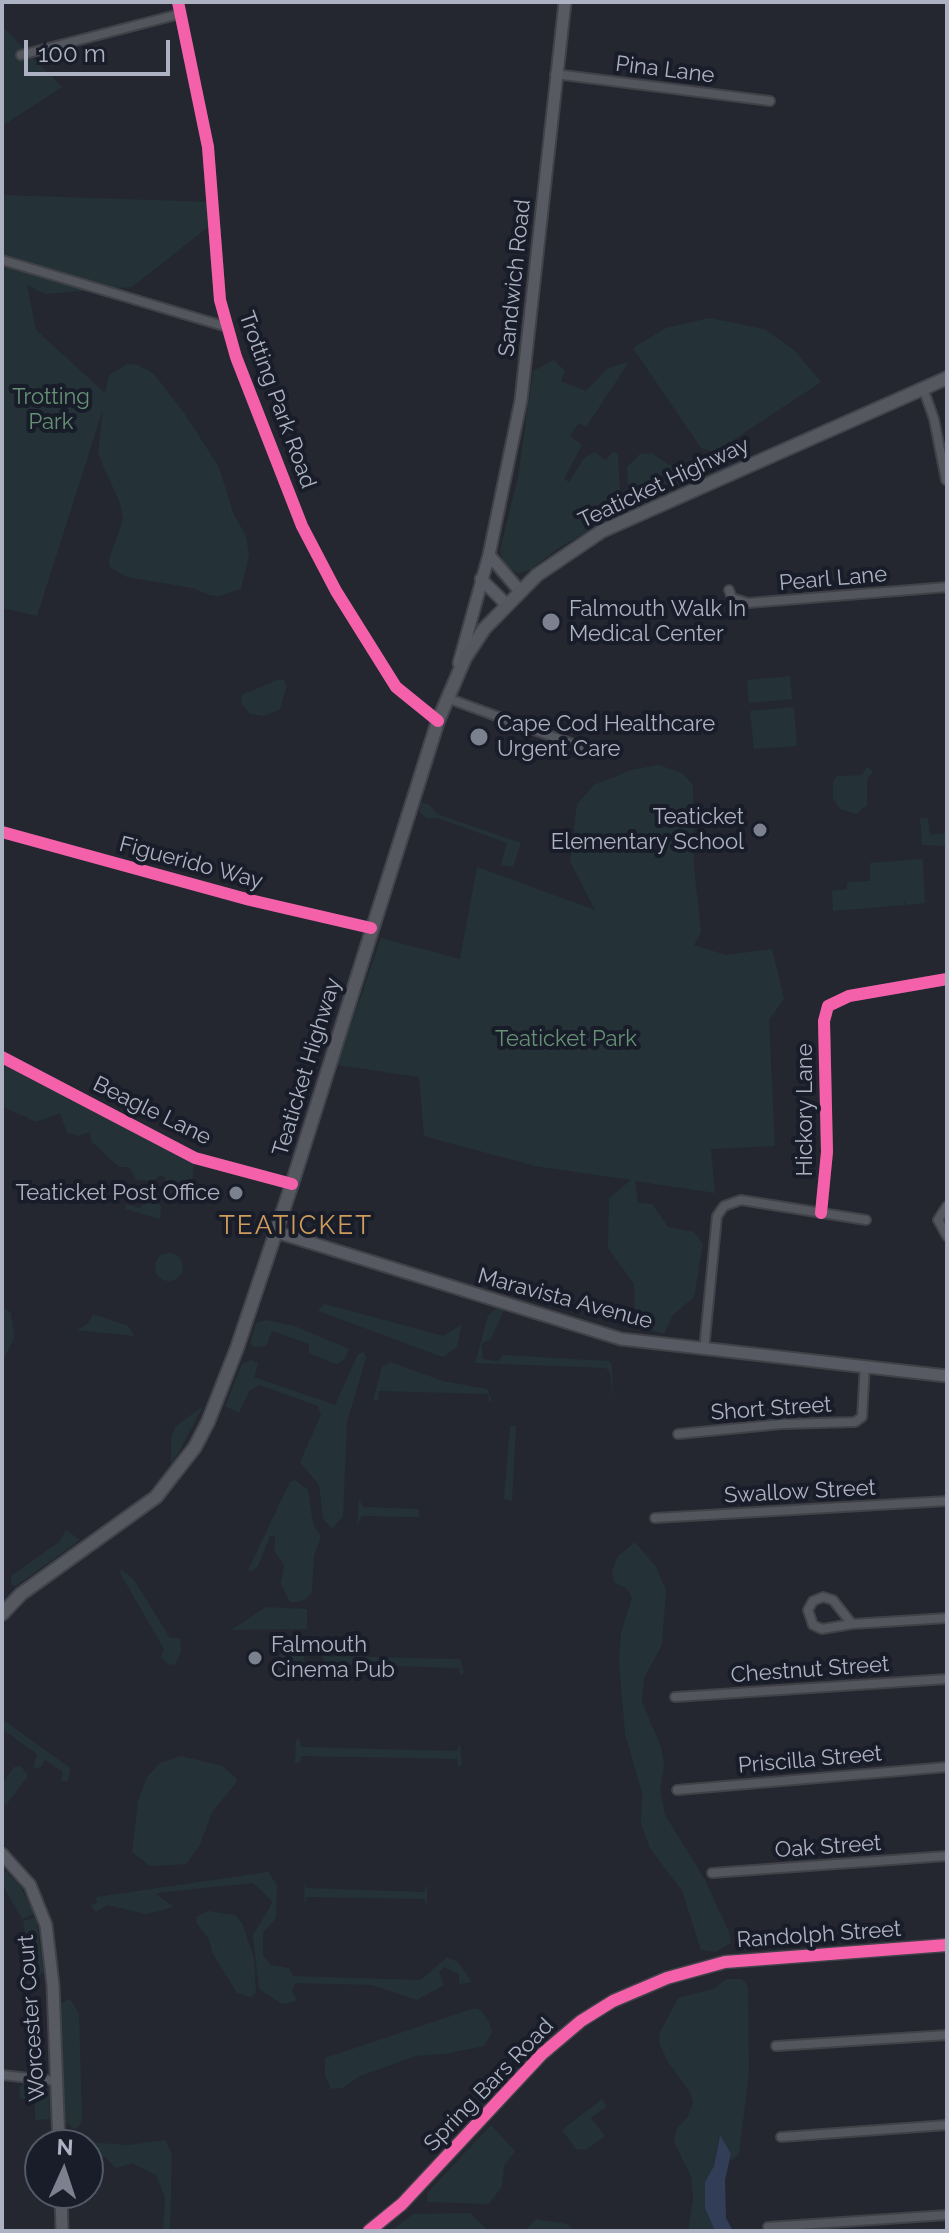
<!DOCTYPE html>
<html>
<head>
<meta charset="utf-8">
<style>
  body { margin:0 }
  #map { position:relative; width:949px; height:2233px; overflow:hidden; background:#24272f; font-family:Raleway,sans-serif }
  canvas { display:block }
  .frame { position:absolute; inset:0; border:4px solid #acb2c2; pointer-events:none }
  .north { position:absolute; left:24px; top:2129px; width:80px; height:80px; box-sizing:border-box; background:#181d29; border:2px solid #535966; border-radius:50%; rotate:3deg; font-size:22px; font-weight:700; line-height:32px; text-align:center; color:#acb2c2 }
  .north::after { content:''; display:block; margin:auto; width:28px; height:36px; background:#7c818f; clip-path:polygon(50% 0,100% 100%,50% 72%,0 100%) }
  .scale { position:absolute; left:24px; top:40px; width:146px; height:36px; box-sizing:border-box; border:4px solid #acb2c2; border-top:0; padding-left:10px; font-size:24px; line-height:28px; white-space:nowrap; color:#acb2c2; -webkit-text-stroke:6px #181d29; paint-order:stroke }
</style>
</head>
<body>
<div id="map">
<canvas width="949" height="2233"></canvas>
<div class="frame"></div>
<div class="north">N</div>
<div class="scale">100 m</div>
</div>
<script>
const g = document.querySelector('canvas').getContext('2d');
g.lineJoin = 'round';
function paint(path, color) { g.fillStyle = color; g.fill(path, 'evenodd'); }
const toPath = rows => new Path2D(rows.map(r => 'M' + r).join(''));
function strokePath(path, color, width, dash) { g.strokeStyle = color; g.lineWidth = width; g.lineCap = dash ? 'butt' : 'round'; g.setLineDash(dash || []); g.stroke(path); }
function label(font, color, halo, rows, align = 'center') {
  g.font = font + ' Raleway,sans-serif'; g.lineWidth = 8; g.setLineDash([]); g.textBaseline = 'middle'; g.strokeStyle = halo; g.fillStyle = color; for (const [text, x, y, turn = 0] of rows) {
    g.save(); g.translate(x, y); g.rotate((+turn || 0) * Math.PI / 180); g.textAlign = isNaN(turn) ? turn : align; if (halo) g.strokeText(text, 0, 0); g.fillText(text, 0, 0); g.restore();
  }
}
const green = toPath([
  [2,26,62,87,2,126],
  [2,195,213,202,212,224,132,287,45,294,27,285,36,330,105,393,109,375,128,364,138,365,154,374,184,413,219,467,233,513,246,536,249,555,241,589,219,596,210,595,192,588,127,577,110,567,109,560,123,520,120,503,98,454,103,409,37,616,2,608],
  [709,318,764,329,794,350,821,382,715,452,701,448,633,348,666,328],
  [554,360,565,371,561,381,586,391,608,368,629,362,586,427,579,423,570,436,582,445,564,479,569,482,584,458,594,452,606,460,613,451,618,454,621,506,616,515,557,549,530,570,518,573,503,564,500,550,518,477,533,371],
  [651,453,682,473,687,481,633,506,628,500,627,467,640,454],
  [790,676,792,699,749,703,747,680],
  [277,680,284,680,287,685,280,709,264,716,250,714,241,703,242,695],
  [794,707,797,746,754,749,750,711],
  [659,765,682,773,693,785,694,867,701,932,694,945,726,955,772,949,784,999,769,1020,775,1146,711,1149,715,1193,635,1181,638,1203,652,1204,668,1227,694,1232,703,1244,694,1297,673,1315,664,1334,644,1328,635,1318,634,1284,608,1248,609,1198,631,1180,535,1166,424,1136,419,1077,337,1065,381,938,460,959,477,867,595,910,570,861,577,804,594,785,631,770],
  [867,767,873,772,867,779,867,805,856,814,840,809,833,799,833,781,837,776,861,775],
  [421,802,430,805,437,814,521,843,513,867,501,865,507,843,438,818,426,818,419,811],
  [920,818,928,818,930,835,947,833,947,846,922,845],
  [923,859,925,903,905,905,904,898,904,905,833,911,832,891,847,889,847,882,870,881,870,863],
  [7,1066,194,1164,191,1196,184,1201,179,1200,165,1186,165,1178,161,1175,153,1181,136,1180,129,1167,119,1167,92,1142,89,1132,78,1136,67,1133,60,1113,36,1122,2,1106,2,1068],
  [146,1197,161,1206,160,1219,125,1209,126,1204,140,1208],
  '155 1267a14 14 0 1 1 28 0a14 14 0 1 1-28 0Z',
  [324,1304,444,1336,462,1324,457,1347,443,1357,318,1311],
  [2,1306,11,1313,14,1338,2,1362],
  [495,1309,504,1310,491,1339,481,1344,483,1359,498,1361,503,1355,609,1361,612,1365,613,1400,610,1372,606,1368,475,1363,488,1316],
  [93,1314,128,1326,134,1336,76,1330,88,1324],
  [266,1320,295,1326,349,1349,344,1360,336,1364,309,1353,309,1344,272,1331,266,1346,254,1347,250,1343,256,1323],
  [364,1352,366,1358,347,1422,343,1516,332,1529,323,1519,319,1485,300,1462,321,1415,318,1406,260,1385,249,1391,239,1413,225,1406,242,1364,251,1360,258,1363,254,1377,335,1405,358,1354],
  [390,1362,443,1381,487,1389,492,1401,489,1401,488,1394,379,1391,378,1400,373,1400,382,1367],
  [203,1406,180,1450,171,1464,171,1438,176,1426],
  [510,1426,516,1426,512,1501,504,1499],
  [295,1480,308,1490,313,1524,321,1536,314,1556,312,1592,306,1599,297,1602,290,1602,281,1584,284,1565,274,1551,275,1536,270,1536,258,1566,252,1571,248,1570,290,1482],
  [359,1499,363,1507,419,1509,419,1517,362,1516,357,1525],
  [66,1530,80,1540,16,1586,11,1585,11,1576,59,1542],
  [635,1542,656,1567,666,1590,662,1645,644,1678,642,1702,661,1747,664,1765,660,1790,665,1815,705,1880,729,1932,731,1943,716,1952,701,1950,682,1891,650,1848,641,1824,642,1792,625,1734,619,1662,621,1633,632,1598,627,1589,614,1582,612,1572,618,1556],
  [121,1569,134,1580,170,1638,180,1638,181,1652,175,1665,168,1664,161,1657,164,1649,120,1573],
  [266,1607,307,1609,307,1629,231,1630],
  [280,1653,304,1653,305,1671,278,1672],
  [323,1656,460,1659,464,1673,460,1675,459,1668,327,1664,324,1672],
  [2,1719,70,1768,68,1781,61,1781,63,1772,45,1760,39,1769,33,1767,37,1754,2,1729],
  [296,1739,300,1740,301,1747,457,1751,460,1743,462,1765,458,1767,457,1759,301,1756,300,1762,295,1764],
  [181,1756,222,1766,237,1779,236,1783,212,1812,200,1845,186,1864,150,1866,132,1852,138,1801,147,1777,160,1763],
  [21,1766,28,1776,6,1805,2,1803,2,1784,14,1767],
  [2,1867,20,1886,35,1914,22,1919,2,1884],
  [268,1872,277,1885,276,1918,263,1933,263,1955,271,1965,289,1968,293,1976,421,1980,447,1957,458,1962,472,1982,459,1984,459,1974,444,1967,439,1972,444,1985,417,2000,372,1985,295,1983,292,1991,297,2001,282,2004,259,1989,253,1935,273,1902,253,1883,155,1893,174,1907,146,1914,107,1905,96,1912,90,1905,97,1903,96,1897],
  [305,1881,307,1888,424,1892,427,1884,427,1907,424,1899,307,1897,304,1905],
  [208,1911,235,1915,242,1923,254,1958,256,1993,251,1997,237,1993,212,1952,209,1939,197,1924,196,1917],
  [36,1917,44,1972,29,1979,24,1975,30,1957,23,1921],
  [726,1979,742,1979,748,1986,749,2074,739,2154,731,2161,731,2154,719,2136,714,2166,705,2182,705,2208,715,2231,688,2231,693,2199,691,2177,674,2142,676,2130,688,2116,693,2103,690,2092,668,2062,659,2043,660,2032,678,1998,714,1989],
  [70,1999,79,2013,82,2120,79,2127,74,2129,64,2121,62,2061,60,2004],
  [475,2008,481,2010,490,2024,492,2032,484,2046,445,2054,416,2056,360,2076,342,2088,331,2089,325,2075,325,2058],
  [27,2082,49,2089,50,2119,35,2120,35,2100,20,2099,19,2087],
  [602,2099,607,2106,591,2118,605,2136,586,2150,576,2149,562,2130],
  [491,2125,515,2151,504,2166,502,2186,489,2204,427,2202,427,2193],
  [165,2140,172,2154,170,2231,163,2231,165,2197,156,2175,132,2163,116,2168,105,2157,88,2154,88,2145,69,2145,72,2141,128,2145],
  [470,2213,489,2231,391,2231,413,2214],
  [536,2219,567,2224,576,2231,525,2231]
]);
const water = toPath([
  [720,2135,731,2154,725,2180,726,2218,733,2231,715,2231,705,2208,705,2182,714,2166]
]);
const street = toPath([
  [178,2,208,147,220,300,236,357,302,526,336,591,396,687,438,721],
  [21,55,180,14],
  [555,74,770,101],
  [2,260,227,327],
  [923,388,934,419,946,480],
  [729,590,732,598,748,603,947,587],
  [447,698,581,747,589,747],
  [2,832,250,900,371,928],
  [2,1057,195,1158,292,1184],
  [947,1206,938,1220,947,1236],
  [821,1213,827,1152,824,1021,828,1006,849,996,947,979],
  [704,1350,717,1216,724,1206,741,1200,866,1220],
  [678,1434,782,1424,855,1422,862,1417,865,1366],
  [655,1518,947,1501],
  [823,1597,833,1600,852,1624,822,1629,813,1625,808,1610,813,1601,823,1597],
  [852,1624,947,1618],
  [675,1697,947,1679],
  [677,1790,947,1767],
  [712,1873,947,1856],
  [776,2046,947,2035],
  [2,2075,57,2081],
  [781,2137,947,2125],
  [768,2227,947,2215]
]);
const secondary = toPath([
  [489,555,519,590],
  [481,579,506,604],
  [459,663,489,555,521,400,565,2],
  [276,1232,621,1339,947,1376],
  [2,1854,30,1885,46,1925,53,1985,59,2145],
  [61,2193,62,2231],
  [369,2231,402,2204,542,2054,581,2021,613,2001,667,1978,725,1962,947,1945]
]);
const primary = toPath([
  [2,1614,21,1594,156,1497,195,1447,208,1422,237,1348,292,1184,438,721,465,658,484,629,537,575,602,531,947,378]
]);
const cycleway = toPath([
  [178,2,208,147,220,300,236,357,302,526,336,591,396,687,438,721],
  [2,832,250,900,371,928],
  [2,1057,195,1158,292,1184],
  [821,1213,827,1152,824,1021,828,1006,849,996,947,979],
  [369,2231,402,2204,542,2054,581,2021,613,2001,667,1978,725,1962,947,1945]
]);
const markers = [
  [551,622,10,"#7c818f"],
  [479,737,10,"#7c818f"],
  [760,830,8,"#7c818f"],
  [236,1193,8,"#7c818f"],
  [255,1658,8,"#7c818f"]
];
const streetNames = [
  ["Pina Lane",665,70,7],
  ["Sandwich Road",515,278,-84],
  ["Trotting Park Road",277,400,70],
  ["Teaticket Highway",664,483,-25],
  ["Pearl Lane",833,579,-5],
  ["Figuerido Way",191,863,15],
  ["Teaticket Highway",307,1067,-73],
  ["Hickory Lane",805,1110,-90],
  ["Beagle Lane",152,1111,26],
  ["Maravista Avenue",565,1299,15],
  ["Short Street",771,1409,-4],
  ["Swallow Street",800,1492,-3],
  ["Chestnut Street",810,1670,-4],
  ["Priscilla Street",810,1760,-5],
  ["Oak Street",828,1847,-4],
  ["Randolph Street",819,1935,-4],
  ["Worcester Court",32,2018,-94],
  ["Spring Bars Road",489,2085,-46]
];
const parkNames = [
  ["Trotting",51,397],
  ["Park",51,422],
  ["Teaticket Park",566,1039]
];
const poiNames = [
  ["Falmouth Walk In",569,609],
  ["Medical Center",569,634],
  ["Cape Cod Healthcare",497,724],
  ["Urgent Care",497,749],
  ["Teaticket",744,817,"right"],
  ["Elementary School",744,842,"right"],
  ["Teaticket Post Office",220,1193,"right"],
  ["Falmouth",271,1645],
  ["Cinema Pub",271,1670]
];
const quarterNames = [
  ["TEATICKET",296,1226]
];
paint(green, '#243237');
paint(water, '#323d58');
strokePath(street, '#404248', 12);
strokePath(secondary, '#404248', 15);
strokePath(primary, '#41444c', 16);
strokePath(street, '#54565e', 8);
strokePath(secondary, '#585a63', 11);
strokePath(primary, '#565860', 12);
strokePath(cycleway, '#f560ab', 12);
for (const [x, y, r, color] of markers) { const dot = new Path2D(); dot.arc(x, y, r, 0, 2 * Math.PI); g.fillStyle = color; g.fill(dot); strokePath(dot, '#181d29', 3); }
label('22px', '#acb2c2', '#181d29', streetNames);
label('22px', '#669175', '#181d29', parkNames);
label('22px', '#acb2c2', '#181d29', poiNames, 'left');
g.letterSpacing = '2px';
label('26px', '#ce9c5c', '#181d29', quarterNames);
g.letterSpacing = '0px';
</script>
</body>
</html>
